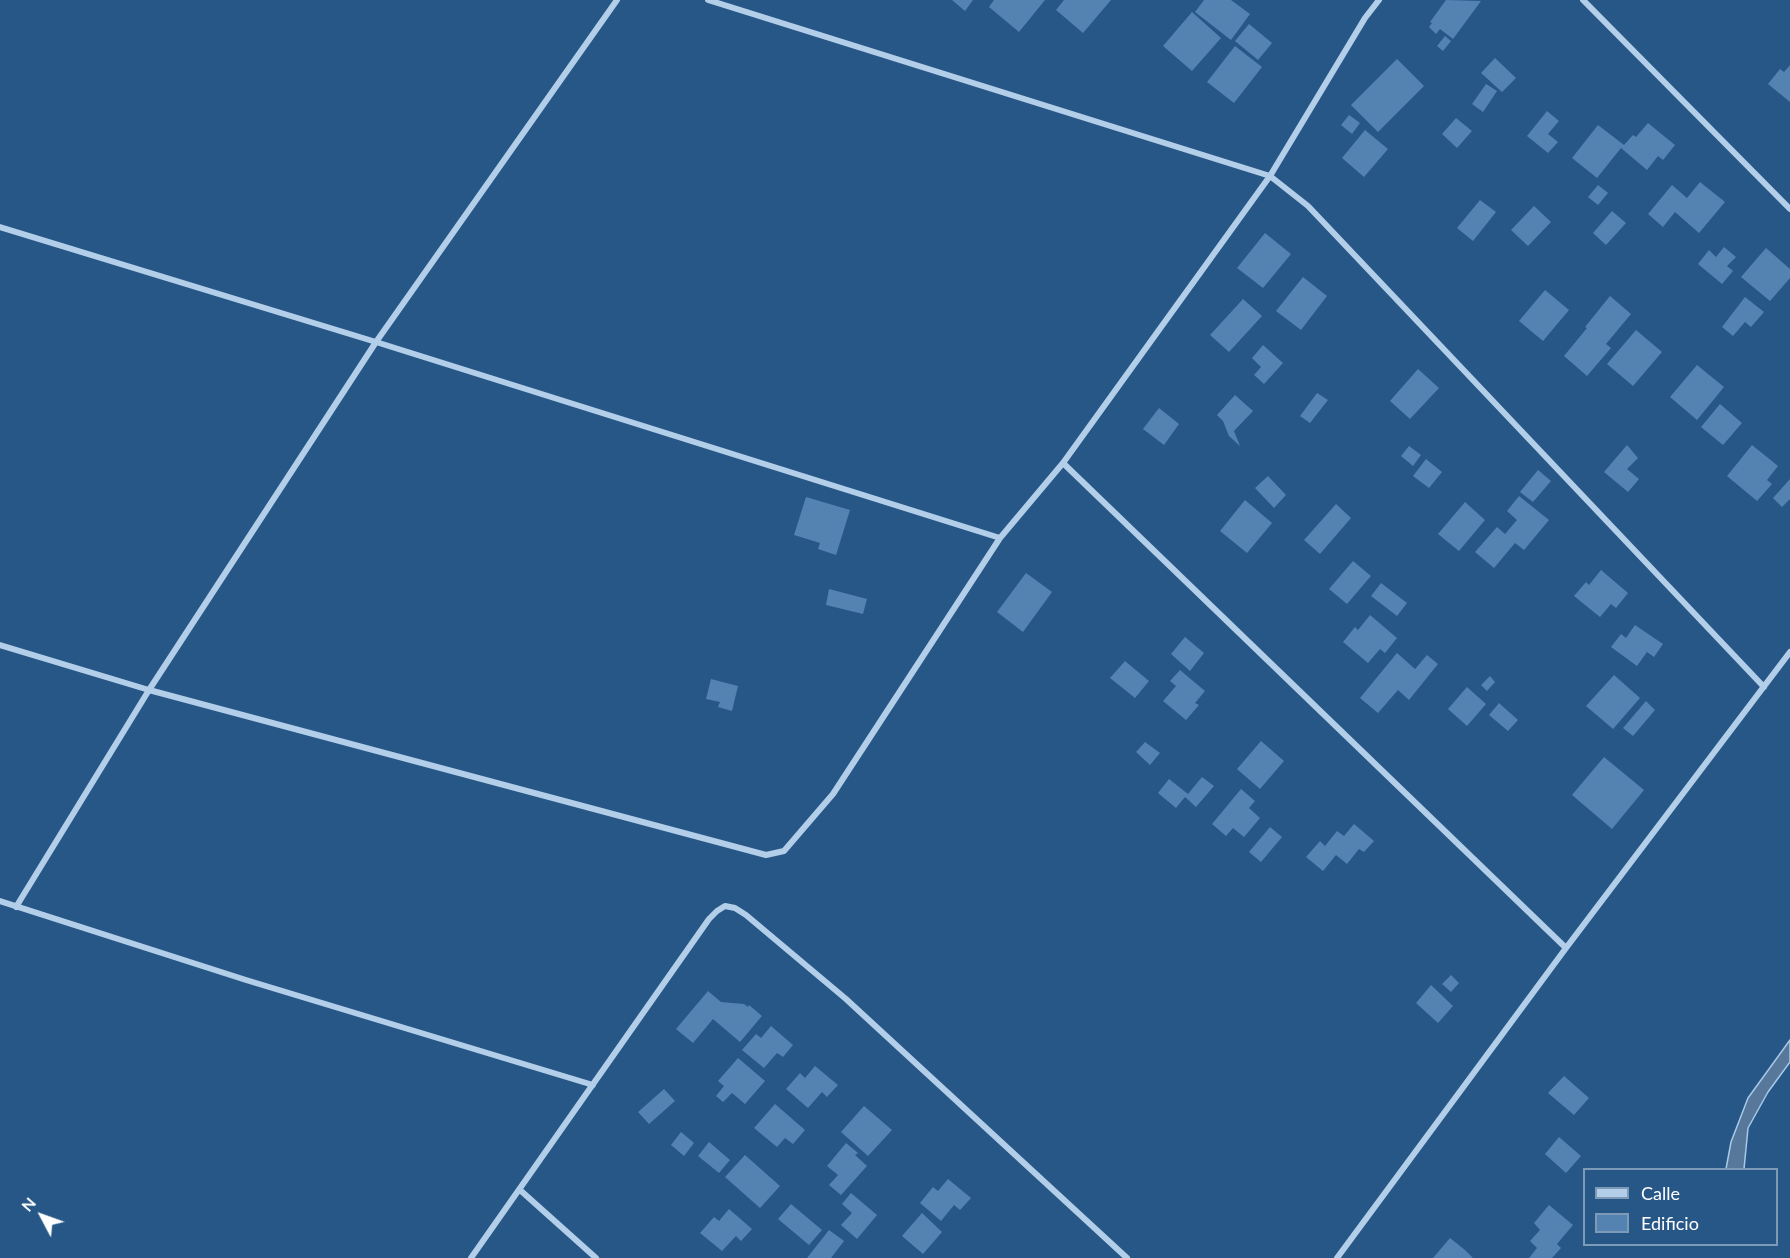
<!DOCTYPE html>
<html>
<head>
<meta charset="utf-8">
<style>
  body { margin:0 }
  #map { position:relative; width:1790px; height:1258px; overflow:hidden; background:#275787; font-family:Lato,sans-serif }
  canvas { display:block }
  .legend { position:absolute; left:1583px; top:1168px; width:195px; height:78px; box-sizing:border-box; background:#275787; border:2px solid #7d9ab7; margin:0; padding:8px 10px; list-style:none; font-size:18px; color:#fff }
  .legend li { display:flex; align-items:center; gap:12px; height:30px }
  .legend b { width:30px; border:2px solid #7d9ab7 }
  .north { position:absolute; left:12px; top:1186px; width:60px; height:60px; -webkit-text-stroke:4px #275787; paint-order:stroke; rotate:311deg; font-size:16px; font-weight:700; line-height:24px; text-align:center; color:#fff }
  .north::after { content:''; display:block; margin:auto; width:21px; height:27px; background:#fff; clip-path:polygon(50% 0,100% 100%,50% 72%,0 100%) }
</style>
</head>
<body>
<div id="map">
<canvas width="1790" height="1258"></canvas>
<ul class="legend">
<li><b style="height:8px;background:#b3cee8"></b>Calle</li>
<li><b style="height:16px;background:#5483b1"></b>Edificio</li>
</ul>
<div class="north">N</div>
</div>
<script>
const g = document.querySelector('canvas').getContext('2d');
g.lineJoin = 'round';
function paint(path, color) { g.fillStyle = color; g.fill(path, 'evenodd'); }
const toPath = rows => new Path2D(rows.map(r => 'M' + r).join(''));
function strokePath(path, color, width, dash) { g.strokeStyle = color; g.lineWidth = width; g.lineCap = dash ? 'butt' : 'round'; g.setLineDash(dash || []); g.stroke(path); }
const water = toPath([
  [1790,1040,1790,1062,1768,1092,1748,1128,1744,1169,1726,1169,1731,1142,1748,1098,1790,1040]
]);
const building = toPath([
  [952,0,973,0,965,11],
  [994,0,1045,0,1019,32,989,7],
  [1064,0,1111,0,1083,33,1056,10],
  [1204,0,1231,0,1250,14,1231,40,1195,12],
  [1446,0,1481,1,1453,39,1440,29,1436,34,1429,27,1432,23,1430,22],
  [1192,12,1221,38,1192,71,1163,46],
  [1249,24,1272,43,1258,60,1235,41],
  [1445,36,1451,41,1443,51,1437,46],
  [1235,46,1262,67,1234,103,1207,82],
  [1495,58,1516,78,1502,92,1481,73],
  [1397,59,1424,86,1378,132,1351,105],
  [1790,65,1790,102,1768,84,1780,69,1784,72],
  [1486,84,1497,91,1483,112,1472,104],
  [1547,111,1559,121,1548,134,1558,142,1548,153,1527,136],
  [1349,115,1360,123,1352,134,1341,125],
  [1456,118,1472,131,1457,148,1442,134],
  [1648,123,1675,145,1663,160,1658,156,1647,170,1621,148,1597,178,1572,158,1598,125,1624,145,1633,135,1636,137],
  [1365,130,1388,149,1364,177,1342,158],
  [1700,182,1725,202,1699,233,1675,212,1663,227,1648,214,1672,185,1687,198],
  [1598,185,1608,193,1598,205,1588,197],
  [1480,200,1496,212,1473,241,1457,228],
  [1534,206,1551,222,1528,246,1511,230],
  [1612,211,1626,223,1606,245,1593,233],
  [1265,233,1291,254,1263,288,1237,268],
  [1724,247,1736,257,1727,266,1733,271,1722,284,1698,264,1709,250,1716,257],
  [1766,248,1790,269,1790,278,1770,301,1741,277],
  [1303,277,1327,296,1301,330,1276,311],
  [1545,290,1569,310,1543,341,1519,321],
  [1610,296,1631,314,1606,344,1611,348,1587,376,1564,356,1587,328,1585,327],
  [1745,297,1764,312,1751,327,1745,322,1733,336,1722,327],
  [1243,299,1262,316,1229,352,1210,335],
  [1636,330,1662,352,1633,386,1607,364],
  [1263,345,1283,363,1264,384,1254,375,1261,367,1252,358],
  [1697,365,1724,387,1697,420,1670,397],
  [1418,369,1439,388,1410,419,1390,401],
  [1317,393,1328,400,1310,423,1300,416],
  [1235,395,1253,411,1234,431,1240,446,1229,436,1223,421,1217,415],
  [1720,404,1742,423,1723,445,1701,427],
  [1159,408,1179,424,1164,445,1143,429],
  [1627,445,1638,458,1627,469,1639,479,1628,492,1604,472],
  [1752,445,1778,466,1767,480,1772,484,1757,501,1727,476],
  [1409,446,1421,455,1413,466,1401,456],
  [1426,459,1442,472,1429,488,1413,476],
  [1538,470,1551,481,1533,502,1520,492],
  [1268,476,1286,495,1274,508,1255,488],
  [1790,479,1790,499,1782,507,1773,498],
  [1519,496,1549,520,1524,550,1515,543,1494,568,1475,552,1497,527,1505,534,1517,520,1507,511],
  [806,497,850,510,836,555,818,549,820,543,794,535],
  [1245,500,1272,523,1247,553,1220,531],
  [1465,502,1485,520,1459,551,1438,534],
  [1336,504,1351,518,1320,554,1304,540],
  [1353,561,1371,576,1347,604,1329,589],
  [1601,570,1628,593,1616,608,1611,604,1600,617,1574,596,1586,582,1589,585],
  [1026,573,1052,592,1023,632,997,612],
  [1381,583,1407,603,1397,616,1371,596],
  [829,589,867,599,863,614,826,605],
  [1370,615,1397,638,1385,653,1380,649,1368,663,1343,642,1355,627,1358,630],
  [1635,625,1663,644,1654,657,1647,652,1637,666,1611,647,1621,634,1626,638],
  [1185,637,1204,653,1190,671,1171,654],
  [1397,653,1415,669,1427,655,1438,664,1409,700,1398,690,1378,713,1360,698],
  [1125,661,1149,681,1135,698,1110,678],
  [1180,670,1205,691,1195,703,1199,705,1186,720,1163,701,1176,686,1170,681],
  [1614,675,1640,698,1613,729,1586,706],
  [1490,676,1495,682,1487,691,1481,685],
  [711,679,738,686,732,711,718,707,720,702,706,699],
  [1467,687,1486,704,1467,726,1448,709],
  [1646,701,1655,710,1633,736,1623,728],
  [1499,703,1518,720,1508,731,1489,715],
  [1261,741,1284,761,1260,789,1237,769],
  [1145,742,1160,753,1150,765,1136,752],
  [1604,757,1644,790,1612,829,1572,795],
  [1202,777,1214,786,1196,807,1185,797,1176,808,1158,793,1169,779,1188,794],
  [1241,789,1255,801,1249,808,1260,818,1244,837,1233,828,1226,836,1212,824],
  [1354,824,1374,841,1364,852,1359,849,1347,864,1336,855,1323,871,1306,857,1320,841,1325,846,1337,831,1344,836],
  [1270,827,1282,837,1261,862,1249,852],
  [1451,975,1459,983,1451,992,1442,984],
  [1431,985,1453,1006,1438,1023,1416,1003],
  [708,991,721,1002,744,1004,748,1007,749,1005,762,1016,740,1042,713,1019,693,1043,676,1029],
  [771,1026,793,1045,783,1057,777,1053,764,1068,742,1050,756,1034,761,1038],
  [738,1058,765,1081,745,1104,732,1093,723,1102,716,1096,724,1086,718,1081],
  [815,1066,838,1085,827,1097,822,1092,808,1108,786,1089,800,1073,805,1078],
  [1564,1076,1589,1098,1574,1115,1548,1093],
  [664,1089,675,1101,649,1124,638,1112],
  [775,1104,805,1130,793,1144,785,1138,777,1147,754,1128],
  [864,1106,892,1130,868,1156,841,1132],
  [681,1132,694,1143,684,1156,671,1145],
  [1559,1137,1581,1156,1566,1173,1545,1154],
  [709,1142,730,1160,719,1173,698,1156],
  [846,1143,858,1153,855,1155,867,1166,841,1195,829,1185,838,1175,827,1166],
  [745,1155,780,1186,760,1208,725,1177],
  [948,1179,971,1198,960,1210,954,1205,941,1221,920,1203,933,1187,938,1191],
  [851,1193,877,1215,857,1239,841,1225,852,1213,842,1204],
  [791,1204,822,1230,809,1245,778,1219],
  [1549,1205,1573,1225,1557,1244,1561,1248,1552,1258,1529,1258,1537,1248,1530,1241,1540,1230,1534,1223],
  [729,1209,752,1229,741,1241,736,1236,722,1251,700,1233,714,1217,719,1221],
  [922,1213,942,1232,923,1254,902,1236],
  [829,1230,844,1241,831,1258,807,1258],
  [1450,1238,1465,1250,1473,1258,1433,1258]
]);
const street = toPath([
  [708,0,1270,176,1308,206,1764,687],
  [1583,0,1790,209],
  [0,227,376,342,1000,538],
  [1063,463,1566,948],
  [0,645,149,690,766,855,784,851,833,794,1000,538,1063,463,1270,176,1365,18,1379,0],
  [0,901,246,980,593,1085],
  [16,907,149,690,376,342,617,0],
  [520,1190,596,1258],
  [471,1258,709,919,717,911,725,906,735,908,746,915,846,999,1127,1258],
  [1337,1258,1566,948,1790,652]
]);
paint(water, '#57789a');
strokePath(water, '#a8cae9', 1.5);
paint(building, '#5483b1');
strokePath(street, '#b3cee8', 6);
</script>
</body>
</html>
